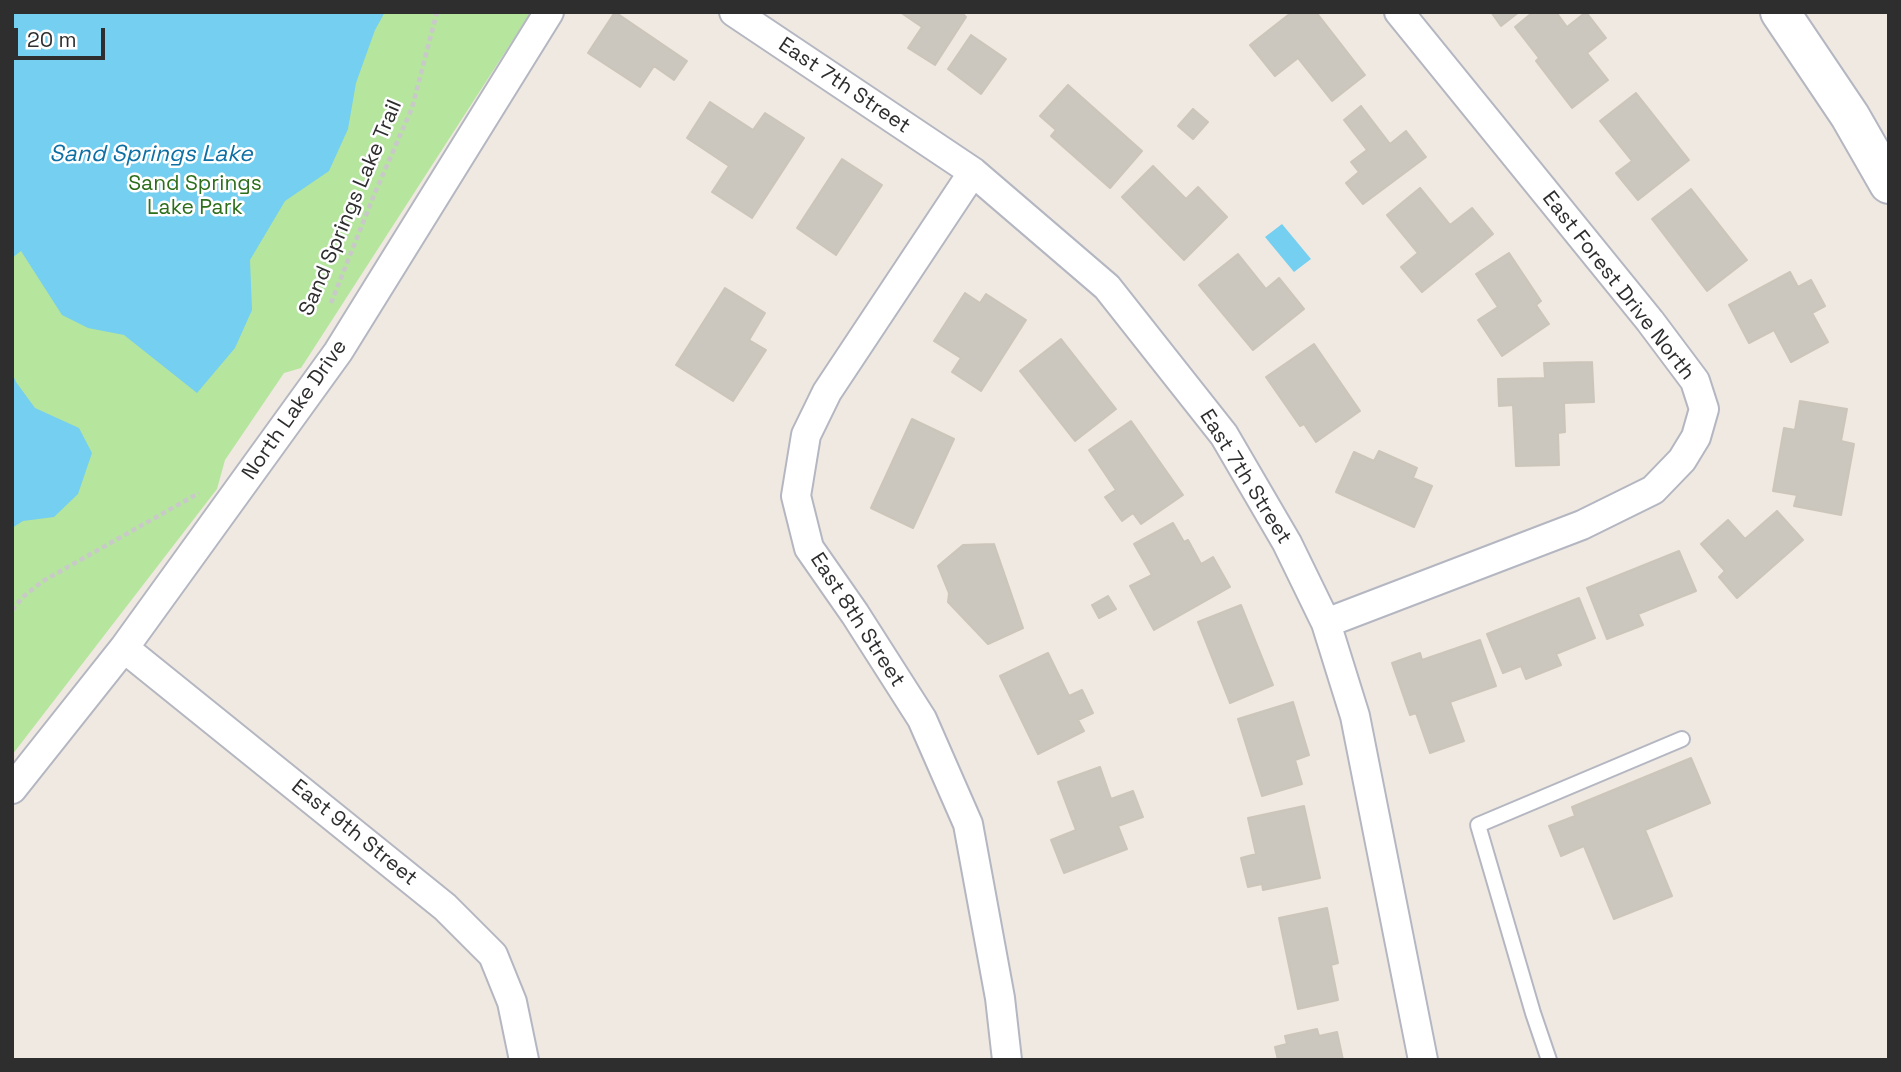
<!DOCTYPE html>
<html>
<head>
<meta charset="utf-8">
<style>
  body { margin:0 }
  #map { position:relative; width:1901px; height:1072px; overflow:hidden; background:#efe9e1; font-family:"Space Grotesk",sans-serif }
  canvas { display:block }
  .frame { position:absolute; inset:0; border:14px solid #2e2e2e; pointer-events:none }
  .scale { position:absolute; left:14px; top:28px; width:91px; height:32px; box-sizing:border-box; border:4px solid #2e2e2e; border-top:0; padding-left:9px; font-size:21px; line-height:24px; white-space:nowrap; color:#2e2e2e; -webkit-text-stroke:5px #fff; paint-order:stroke }
</style>
</head>
<body>
<div id="map">
<canvas width="1901" height="1072"></canvas>
<div class="frame"></div>
<div class="scale">20 m</div>
</div>
<script>
const g = document.querySelector('canvas').getContext('2d');
g.lineJoin = 'round';
function paint(path, color) { g.fillStyle = color; g.fill(path, 'evenodd'); }
const toPath = rows => new Path2D(rows.map(r => 'M' + r).join(''));
function strokePath(path, color, width, dash) { g.strokeStyle = color; g.lineWidth = width; g.lineCap = dash ? 'butt' : 'round'; g.setLineDash(dash || []); g.stroke(path); }
function label(font, color, halo, rows, align = 'center') {
  g.font = font + ' "Space Grotesk",sans-serif'; g.lineWidth = 5; g.setLineDash([]); g.textBaseline = 'middle'; g.strokeStyle = halo; g.fillStyle = color; for (const [text, x, y, turn = 0] of rows) {
    g.save(); g.translate(x, y); g.rotate((+turn || 0) * Math.PI / 180); g.textAlign = isNaN(turn) ? turn : align; if (halo) g.strokeText(text, 0, 0); g.fillText(text, 0, 0); g.restore();
  }
}
const green = toPath([
  [12,12,531,12,301,368,284,373,225,460,217,489,12,755]
]);
const water = toPath([
  [12,12,385,12,375,30,356,83,348,129,329,171,285,201,250,260,252,310,235,348,197,393,124,335,88,328,62,315,21,251,12,258],
  [1282,224,1311,259,1294,272,1265,237],
  [12,373,16,382,35,408,79,428,92,453,78,494,54,517,23,521,12,528]
]);
const building = toPath([
  [615,12,687,61,674,80,654,66,640,87,588,53,615,12],
  [900,12,963,12,962,13,966,17,935,65,908,48,922,27,900,12],
  [1292,12,1316,12,1365,75,1332,101,1298,58,1275,76,1250,45,1292,12],
  [1491,12,1519,12,1501,26,1491,12],
  [1533,12,1556,12,1567,27,1586,12,1606,38,1587,53,1608,80,1572,108,1536,61,1539,58,1515,27,1533,12],
  [971,35,1006,59,981,94,948,69,971,35],
  [1068,85,1142,151,1110,188,1051,136,1056,130,1040,116,1068,85],
  [1636,93,1689,160,1638,200,1616,173,1632,161,1600,121,1636,93],
  [710,102,753,130,765,113,804,138,752,218,712,192,729,166,687,138,710,102],
  [1361,106,1390,144,1406,131,1426,157,1363,204,1346,183,1359,172,1351,162,1367,150,1344,120,1361,106],
  [1193,109,1208,122,1193,139,1178,126,1193,109],
  [842,159,882,185,836,255,797,228,842,159],
  [1153,166,1186,199,1198,187,1227,217,1184,260,1122,197,1153,166],
  [1420,188,1450,225,1472,208,1493,234,1422,292,1401,267,1418,253,1387,215,1420,188],
  [1691,189,1747,260,1707,291,1652,219,1691,189],
  [1509,253,1541,301,1536,305,1549,324,1502,356,1478,320,1498,307,1476,274,1509,253],
  [1238,254,1266,289,1279,278,1304,309,1253,350,1199,285,1238,254],
  [1790,272,1798,287,1811,280,1825,306,1812,313,1828,342,1791,362,1774,330,1749,343,1729,305,1790,272],
  [725,288,765,313,749,340,766,350,733,401,676,365,725,288],
  [965,293,980,303,986,294,1026,320,981,391,952,372,961,358,934,341,965,293],
  [1061,339,1116,409,1075,441,1020,371,1061,339],
  [1314,344,1360,411,1316,442,1304,424,1300,426,1266,377,1314,344],
  [1592,362,1594,402,1564,403,1565,432,1558,433,1559,465,1516,466,1513,405,1499,406,1498,379,1545,378,1544,363,1592,362],
  [1800,401,1847,409,1841,441,1854,444,1841,515,1794,506,1797,495,1773,491,1784,428,1795,430,1800,401],
  [912,419,954,439,913,528,871,508,912,419],
  [1131,421,1183,495,1141,524,1133,513,1122,521,1105,497,1116,490,1089,450,1131,421],
  [1379,451,1417,468,1413,478,1432,486,1414,527,1336,492,1354,452,1374,461,1379,451],
  [1777,511,1803,540,1737,598,1719,577,1725,571,1701,544,1728,520,1745,539,1777,511],
  [1173,523,1184,542,1188,540,1201,564,1213,557,1230,587,1154,630,1130,586,1152,575,1134,544,1173,523],
  [994,544,1023,628,988,644,948,602,949,593,938,566,963,545,994,544],
  [1679,551,1696,591,1638,614,1643,625,1607,639,1587,588,1679,551],
  [1108,596,1116,609,1099,618,1092,605,1108,596],
  [1579,598,1595,638,1556,654,1561,665,1526,679,1521,666,1503,673,1487,634,1579,598],
  [1241,605,1273,685,1230,703,1198,622,1241,605],
  [1480,640,1496,686,1450,702,1464,741,1430,753,1416,713,1410,715,1392,663,1420,653,1422,660,1480,640],
  [1048,653,1069,696,1082,690,1093,713,1078,720,1084,731,1038,754,1000,676,1048,653],
  [1293,702,1309,755,1295,760,1302,784,1262,796,1238,719,1293,702],
  [1691,758,1710,803,1645,830,1672,896,1614,919,1584,846,1561,856,1549,826,1575,816,1572,807,1691,758],
  [1100,767,1111,799,1133,791,1143,817,1118,826,1127,849,1064,873,1051,840,1076,830,1058,782,1100,767],
  [1304,806,1320,878,1263,890,1262,884,1248,887,1241,858,1256,854,1248,818,1304,806],
  [1327,908,1338,963,1331,965,1338,1000,1298,1009,1279,918,1327,908],
  [1317,1029,1319,1036,1337,1032,1343,1060,1278,1060,1275,1047,1287,1044,1285,1036,1317,1029]
]);
const path = toPath([
  [331,303,374,195,412,108,437,12],
  [12,610,24,596,43,581,199,493]
]);
const lane = toPath([
  [1549,1060,1533,1013,1478,825,1682,739]
]);
const street = toPath([
  [734,12,973,172,1107,287,1224,435,1287,543,1326,623,1355,716,1423,1060],
  [973,172,827,392,806,435,796,496,809,548,855,614,922,719,968,824,1000,998,1007,1060],
  [1326,623,1582,525,1653,490,1682,460,1696,437,1704,409,1695,381,1650,321,1399,12],
  [124,648,445,907,493,955,512,1002,524,1060],
  [12,789,124,648,338,352,549,12]
]);
const secondary = toPath([
  [1780,12,1850,116,1889,184]
]);
const streetNames = [
  ["East 7th Street",844,86,34],
  ["Sand Springs Lake Trail",351,208,-67],
  ["East Forest Drive North",1618,286,52],
  ["North Lake Drive",295,410,-55],
  ["East 7th Street",1245,477,58],
  ["East 8th Street",857,620,57],
  ["East 9th Street",354,833,39]
];
const parkNames = [
  ["Sand Springs",195,184],
  ["Lake Park",195,208]
];
const waterNames = [
  ["Sand Springs Lake",151,155]
];
paint(green, '#b6e59e');
paint(water, '#75cff0');
paint(building, '#cbc7bf');
strokePath(building, '#cbc5ba', 2);
strokePath(lane, '#b4b7c1', 18);
strokePath(street, '#b4b7c1', 32);
strokePath(secondary, '#b4b7c1', 42);
strokePath(path, '#c9c9c9', 4.5, [5, 3.5]);
strokePath(lane, '#fff', 14);
strokePath(street, '#fff', 28);
strokePath(secondary, '#fff', 38);
label('21px', '#2e2e2e', '#fff', streetNames);
label('21px', '#2c6e1b', '#fff', parkNames);
label('italic 23px', '#0d6fa3', '#fff', waterNames);
</script>
</body>
</html>
